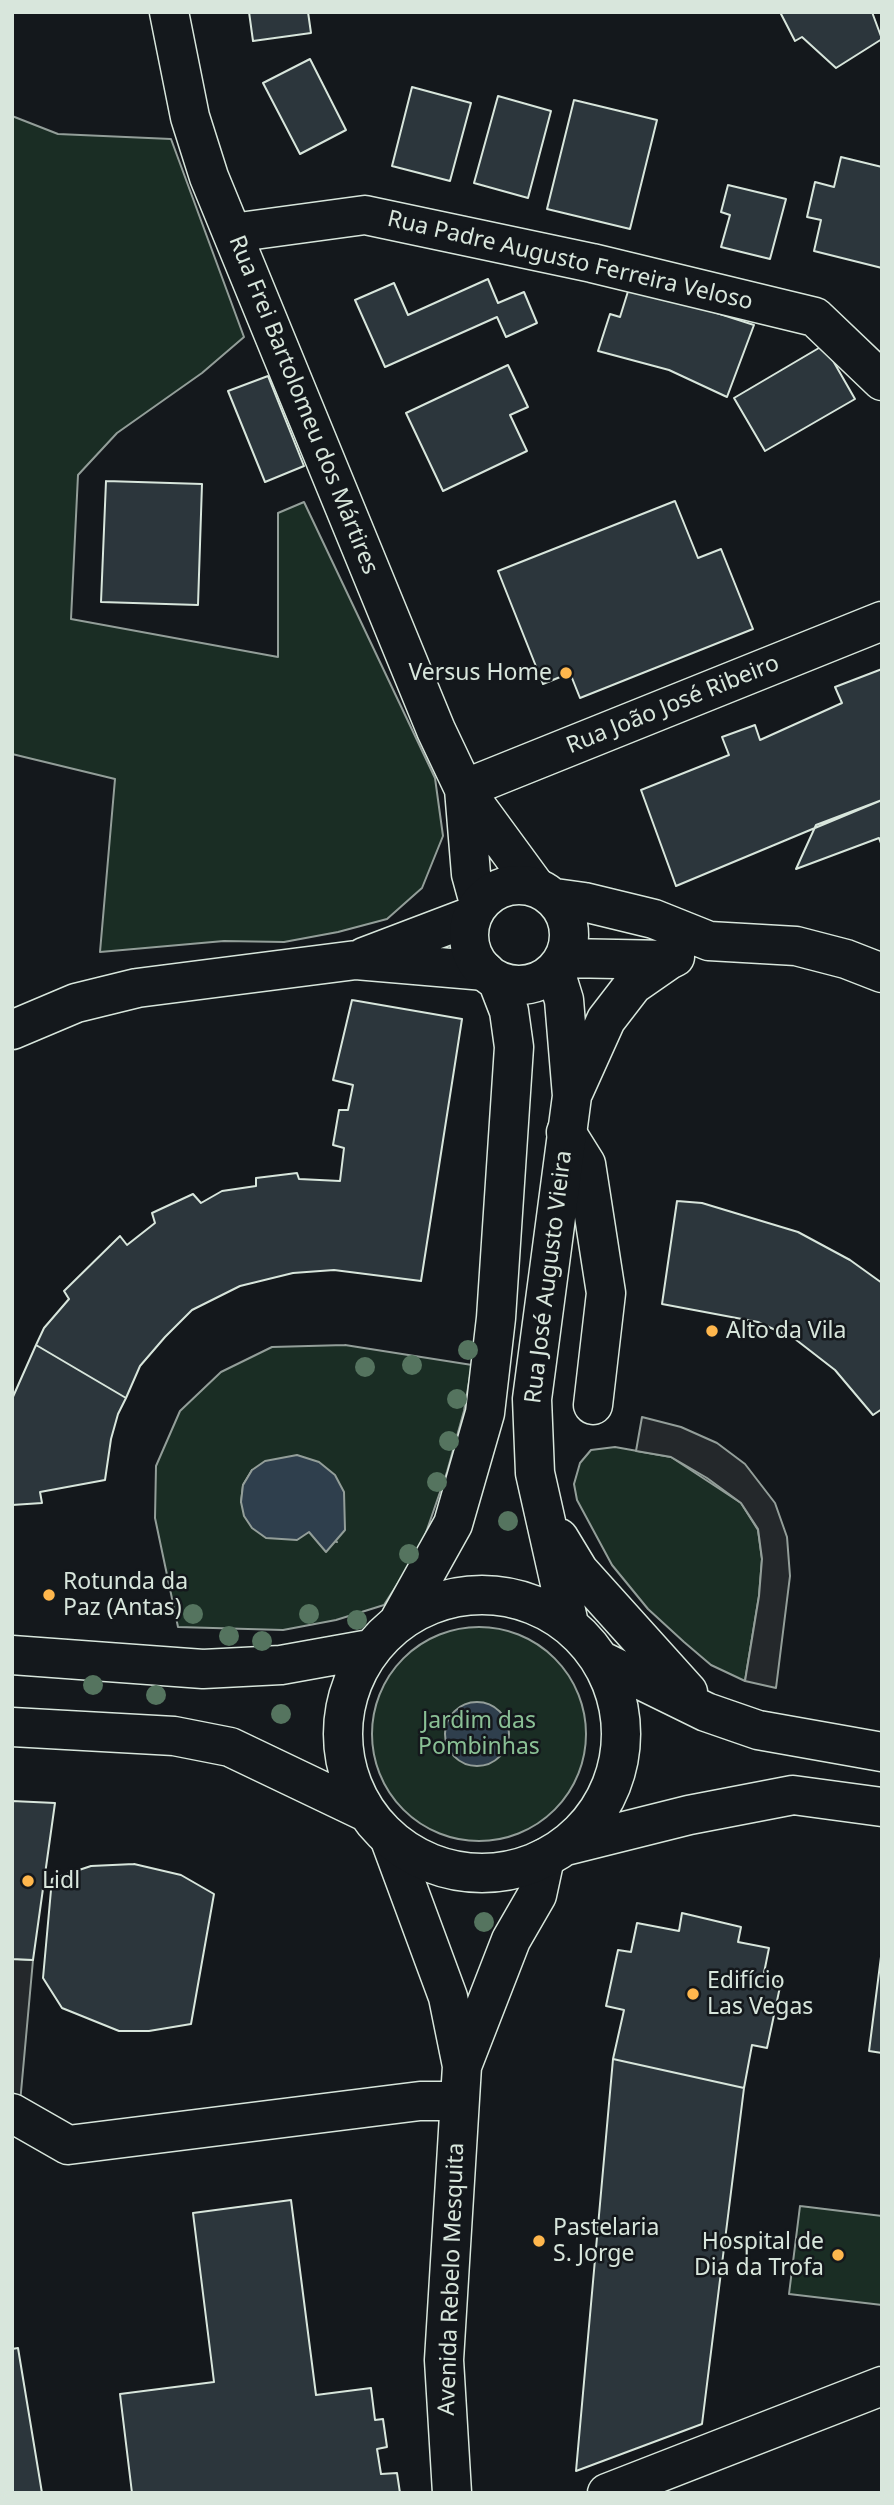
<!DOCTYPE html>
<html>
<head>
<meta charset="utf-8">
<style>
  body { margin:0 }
  #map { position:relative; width:894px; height:2505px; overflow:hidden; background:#14181c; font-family:"Noto Sans",sans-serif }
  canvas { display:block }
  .frame { position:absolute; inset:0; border:14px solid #d8e6dc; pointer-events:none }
</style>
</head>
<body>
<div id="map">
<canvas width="894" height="2505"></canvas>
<div class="frame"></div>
</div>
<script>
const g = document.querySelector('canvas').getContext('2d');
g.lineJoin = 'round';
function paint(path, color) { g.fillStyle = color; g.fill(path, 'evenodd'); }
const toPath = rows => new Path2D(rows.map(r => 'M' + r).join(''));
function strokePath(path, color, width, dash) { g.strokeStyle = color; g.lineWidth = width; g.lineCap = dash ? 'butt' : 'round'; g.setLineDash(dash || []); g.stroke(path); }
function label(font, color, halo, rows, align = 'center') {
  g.font = font + ' "Noto Sans",sans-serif'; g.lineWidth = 5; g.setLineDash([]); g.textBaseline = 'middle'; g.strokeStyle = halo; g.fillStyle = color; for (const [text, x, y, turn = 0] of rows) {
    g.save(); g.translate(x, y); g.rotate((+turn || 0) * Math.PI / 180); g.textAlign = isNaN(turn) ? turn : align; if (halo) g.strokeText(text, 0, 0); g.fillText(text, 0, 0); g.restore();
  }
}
const green = toPath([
  [12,116,58,134,171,139,244,337,202,373,117,433,78,475,71,619,278,657,278,513,304,502,435,778,443,836,422,888,387,919,338,932,284,942,224,941,100,952,115,779,12,754,12,116],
  [345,1345,472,1365,464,1411,447,1472,421,1547,384,1605,336,1620,283,1630,178,1627,155,1518,156,1466,180,1411,221,1372,272,1347,345,1345],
  [252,1470,337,1542,241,1502,243,1485,252,1470],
  [615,1447,671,1457,741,1503,758,1530,762,1559,759,1596,745,1681,711,1665,684,1642,648,1609,612,1565,577,1500,574,1484,580,1463,591,1450,615,1447],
  '372 1734a107 107 0 1 1 214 0a107 107 0 1 1-214 0Z',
  [800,2206,882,2216,882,2305,789,2294,800,2206]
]);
const parking = toPath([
  [642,1417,681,1427,717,1443,745,1464,775,1503,787,1537,790,1576,776,1688,745,1681,759,1596,762,1559,758,1529,741,1503,707,1478,671,1457,636,1451,642,1417],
  [12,1959,33,1960,18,2125,12,2125,12,1959]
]);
const water = toPath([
  [297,1455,319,1462,335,1475,344,1492,345,1530,326,1552,309,1532,297,1540,266,1538,252,1528,244,1516,241,1502,243,1485,252,1470,265,1461,297,1455],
  '445 1734a32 32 0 1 1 64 0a32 32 0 1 1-64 0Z'
]);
const building = toPath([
  [249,12,308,12,311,33,253,41,249,12],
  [780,12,872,12,882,39,836,68,802,37,795,41,780,12],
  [310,59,346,130,300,154,263,83,310,59],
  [412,87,471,103,450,181,392,166,412,87],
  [498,96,551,111,528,198,474,183,498,96],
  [574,100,657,120,630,229,547,209,574,100],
  [841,157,882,167,882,268,814,251,821,220,807,217,815,182,834,187,841,157],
  [728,185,786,199,770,259,721,247,730,215,721,212,728,185],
  [488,279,498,303,524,292,537,323,506,337,497,317,385,367,355,300,394,283,408,315,488,279],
  [630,285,754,325,727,397,669,370,598,351,610,314,620,317,630,285],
  [824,345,855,399,765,451,734,398,824,345],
  [508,365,528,407,510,415,527,451,443,491,406,413,508,365],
  [268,376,304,466,265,482,228,391,268,376],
  [106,481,202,484,198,605,101,602,106,481],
  [675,501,698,558,721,549,753,629,580,698,570,673,543,684,498,571,675,501],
  [882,669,882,800,676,886,641,790,729,755,722,737,755,725,760,740,842,703,835,687,882,669],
  [882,800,882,846,879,838,796,869,816,825,882,800],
  [352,1000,462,1019,421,1281,334,1270,293,1273,240,1286,192,1310,165,1337,140,1366,126,1398,36,1345,44,1328,69,1299,64,1291,120,1236,127,1245,155,1223,152,1213,193,1194,201,1203,222,1191,256,1186,256,1178,297,1173,299,1179,340,1181,344,1148,333,1145,339,1110,348,1110,353,1085,333,1080,352,1000],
  [677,1201,702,1203,798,1232,850,1260,882,1283,882,1409,873,1415,835,1370,795,1339,758,1322,662,1304,677,1201],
  [36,1345,126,1398,118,1414,111,1439,105,1480,40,1492,42,1503,12,1505,12,1399,36,1345],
  [12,1801,55,1803,33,1960,12,1959,12,1801],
  [134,1864,181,1875,214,1894,191,2024,149,2031,119,2031,62,2008,43,1978,52,1879,91,1866,134,1864],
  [682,1913,741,1927,738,1942,769,1948,763,1978,781,1982,767,2048,752,2045,744,2088,613,2059,624,2010,606,2006,618,1950,631,1952,637,1923,679,1931,682,1913],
  [882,1949,882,2053,869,2051,882,1949],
  [613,2059,744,2088,702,2424,576,2471,613,2059],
  [291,2200,316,2395,371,2388,375,2420,383,2419,387,2447,377,2449,381,2474,397,2473,400,2493,132,2493,120,2394,214,2382,193,2213,291,2200],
  [18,2348,42,2493,12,2493,12,2349,18,2348]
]);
const minor = toPath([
  [169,12,190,117,209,177,436,730,464,789,535,886],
  [232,233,365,215,592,263,815,317,882,381],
  [464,789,882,621],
  [464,789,471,874,479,903],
  [364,957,472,916],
  [12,1030,76,1003,137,988,356,960,485,971],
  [566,1132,586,1164,606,1293,593,1405],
  [390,1840,448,1997,462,2066],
  [12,2113,68,2145,420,2101,459,2101],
  [452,2493,444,2360,462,2066,511,1940,537,1895,545,1858],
  [607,2493,882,2386]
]);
const major = toPath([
  '469 935a50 50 0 1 1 100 0a50 50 0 1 1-100 0Z',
  [555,898,584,902,654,919,709,941,796,946,846,959,882,973],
  [564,958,669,960,675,957],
  [555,971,564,1000,572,1096,532,1399,535,1473,569,1624],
  [574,1091,606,1020,633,985,669,960],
  [559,1538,579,1571,688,1692],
  '343 1734a139 139 0 1 1 278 0a139 139 0 1 1-278 0Z',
  [400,1619,453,1524,485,1413,496,1318,514,1047,509,1011,497,980],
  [12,1655,203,1669,281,1665,370,1649],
  [602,1661,706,1712,758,1730,882,1752],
  [12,1727,174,1736,230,1747,366,1812],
  [565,1846,689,1815,793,1795,882,1807]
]);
const trees = [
  [468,1350],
  [412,1365],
  [365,1367],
  [457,1399],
  [449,1441],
  [437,1482],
  [508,1521],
  [409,1554],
  [193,1614],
  [309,1614],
  [357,1620],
  [229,1636],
  [262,1641],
  [93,1685],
  [156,1695],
  [281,1714],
  [484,1922]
];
const markers = [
  [566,673,7,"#ffb74d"],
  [712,1331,7,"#ffb74d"],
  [49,1595,7,"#ffb74d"],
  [28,1881,7,"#ffb74d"],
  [693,1994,7,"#ffb74d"],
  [539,2241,7,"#ffb74d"],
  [838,2255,7,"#ffb74d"]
];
const streetNames = [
  ["Rua Padre Augusto Ferreira Veloso",570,261,13],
  ["Rua Frei Bartolomeu dos Mártires",303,405,68],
  ["Rua João José Ribeiro",673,705,-22],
  ["Rua José Augusto Vieira",549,1277,-83],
  ["Avenida Rebelo Mesquita",452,2279,-88]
];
const poiNames = [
  ["Versus Home",552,673,"right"],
  ["Alto da Vila",726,1331],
  ["Rotunda da",63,1582],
  ["Paz (Antas)",63,1608],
  ["Lidl",42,1881],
  ["Edifício",707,1981],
  ["Las Vegas",707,2007],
  ["Pastelaria",553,2228],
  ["S. Jorge",553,2254],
  ["Hospital de",824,2242,"right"],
  ["Dia da Trofa",824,2268,"right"]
];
const parkNames = [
  ["Jardim das",479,1721],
  ["Pombinhas",479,1747]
];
paint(green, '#1a2d24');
strokePath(green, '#939e99', 2);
paint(parking, '#24282b');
strokePath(parking, '#939e99', 2);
paint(water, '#2f3f4d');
strokePath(water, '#939e99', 2);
paint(building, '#2c363c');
strokePath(building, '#d8e6dc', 2);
strokePath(minor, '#d8e6dc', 41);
strokePath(major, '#d8e6dc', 41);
strokePath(minor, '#14181c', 38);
strokePath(major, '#14181c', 38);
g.fillStyle = '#55745f';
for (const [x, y] of trees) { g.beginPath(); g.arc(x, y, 10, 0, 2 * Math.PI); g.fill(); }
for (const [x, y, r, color] of markers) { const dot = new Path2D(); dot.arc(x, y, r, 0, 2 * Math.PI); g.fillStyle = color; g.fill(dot); strokePath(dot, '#14181c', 2.5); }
label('23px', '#d8e6dc', '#14181c', streetNames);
label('23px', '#d8e6dc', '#14181c', poiNames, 'left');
label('23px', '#8ac095', '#14181c', parkNames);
</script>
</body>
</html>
